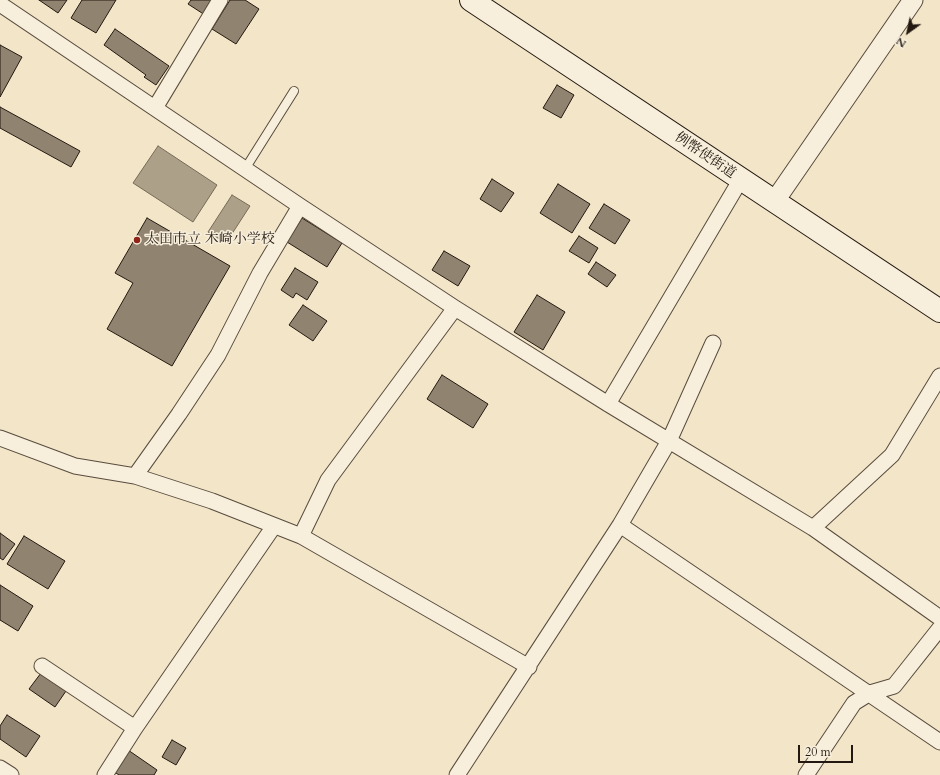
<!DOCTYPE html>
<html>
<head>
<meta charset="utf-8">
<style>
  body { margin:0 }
  #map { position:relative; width:940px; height:775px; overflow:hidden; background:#f3e5c7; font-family:Cardo,serif }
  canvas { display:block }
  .north { position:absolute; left:888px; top:12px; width:40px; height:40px; -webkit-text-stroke:3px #f7eedb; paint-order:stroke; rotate:213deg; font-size:11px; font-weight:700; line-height:16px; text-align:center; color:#241911 }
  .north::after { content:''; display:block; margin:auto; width:14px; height:18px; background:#241911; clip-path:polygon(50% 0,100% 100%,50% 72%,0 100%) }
  .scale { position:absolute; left:798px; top:745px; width:55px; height:18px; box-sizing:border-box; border:2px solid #241911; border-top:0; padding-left:5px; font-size:12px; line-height:14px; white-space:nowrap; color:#241911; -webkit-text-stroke:3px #f7eedb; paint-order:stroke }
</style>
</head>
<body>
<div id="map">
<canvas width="940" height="775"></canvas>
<div class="north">N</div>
<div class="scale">20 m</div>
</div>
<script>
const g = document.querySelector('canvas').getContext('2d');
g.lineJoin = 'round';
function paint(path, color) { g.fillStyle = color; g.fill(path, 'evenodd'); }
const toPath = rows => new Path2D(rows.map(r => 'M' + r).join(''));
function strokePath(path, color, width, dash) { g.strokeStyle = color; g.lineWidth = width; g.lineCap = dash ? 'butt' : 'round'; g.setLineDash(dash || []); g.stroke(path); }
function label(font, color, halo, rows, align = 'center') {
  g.font = font + ' Cardo,"Noto Serif JP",serif'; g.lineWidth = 3; g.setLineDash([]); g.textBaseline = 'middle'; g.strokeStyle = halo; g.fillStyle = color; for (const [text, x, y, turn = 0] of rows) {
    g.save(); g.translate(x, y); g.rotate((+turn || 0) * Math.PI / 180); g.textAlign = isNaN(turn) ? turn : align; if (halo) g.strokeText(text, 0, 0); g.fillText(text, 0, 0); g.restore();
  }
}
const water = toPath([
  [158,146,217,185,193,222,133,183,158,146],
  [232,195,250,206,226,243,208,232,232,195]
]);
const building = toPath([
  [39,0,67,0,58,13,39,0],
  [82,0,116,0,96,33,71,18,82,0],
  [191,0,216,0,205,15,188,4,191,0],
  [230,0,245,0,259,9,236,44,212,29,230,0],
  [115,29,169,66,156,85,144,77,146,75,104,45,115,29],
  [0,45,22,57,0,97,0,45],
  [557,85,574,95,561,118,543,108,557,85],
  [0,107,80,151,71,167,0,128,0,107],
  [492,179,514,193,501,212,480,199,492,179],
  [558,184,590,204,572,233,540,213,558,184],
  [604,204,630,220,615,244,589,228,604,204],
  [147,218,230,266,172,366,107,329,133,283,115,273,147,218],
  [302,218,342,243,327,267,287,242,302,218],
  [579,236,598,248,589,263,569,251,579,236],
  [444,251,470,266,458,286,432,270,444,251],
  [596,262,616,275,607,287,588,274,596,262],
  [295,268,318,282,307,300,296,293,293,298,281,290,295,268],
  [537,295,565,312,543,350,514,332,537,295],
  [303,305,327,321,313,341,289,325,303,305],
  [442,375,488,404,473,428,427,399,442,375],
  [0,533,15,544,3,560,0,558,0,533],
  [24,536,65,561,48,589,7,564,24,536],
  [0,585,33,606,18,631,0,620,0,585],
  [41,673,66,691,55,707,29,689,41,673],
  [7,715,40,736,26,757,0,739,0,726,7,715],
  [172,740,186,748,176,765,162,757,172,740],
  [128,750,157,770,154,775,119,775,113,771,128,750]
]);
const service = toPath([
  [245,169,294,91]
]);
const minor = toPath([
  [0,4,300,206,455,308,608,404,813,528,940,618],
  [155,108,220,0],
  [608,404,741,179],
  [0,438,75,466,135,476,212,501,301,536,529,667],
  [135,476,179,414,218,355,260,273,300,206],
  [620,525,940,742],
  [813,528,892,455,940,376],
  [301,536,328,480,455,308],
  [42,666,135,728],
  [0,768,11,775],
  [105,775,135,728,274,526],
  [457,775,620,525,669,441,713,343],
  [806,775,854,703,870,693,894,686,940,628]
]);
const tertiary = toPath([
  [774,202,913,0]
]);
const secondary = toPath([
  [471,0,940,311]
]);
const markers = [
  [137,240,4,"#8f2418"]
];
const streetNames = [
  ["例幣使街道",705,156,34]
];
const poiNames = [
  ["太田市立 木崎小学校",145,240]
];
paint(water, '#ada089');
strokePath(water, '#766a59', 1);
paint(building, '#908370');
strokePath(building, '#241911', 1);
strokePath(service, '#584c3e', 10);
strokePath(minor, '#584c3e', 17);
strokePath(tertiary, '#584c3e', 21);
strokePath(secondary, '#241911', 24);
strokePath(service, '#f7eedb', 8);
strokePath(minor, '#f7eedb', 15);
strokePath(tertiary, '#f7eedb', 19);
strokePath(secondary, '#f7eedb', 22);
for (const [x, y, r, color] of markers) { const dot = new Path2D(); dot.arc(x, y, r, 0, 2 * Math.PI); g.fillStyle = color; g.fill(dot); strokePath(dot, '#f7eedb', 1.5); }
label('14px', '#241911', '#f7eedb', streetNames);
label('14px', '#241911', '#f7eedb', poiNames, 'left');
</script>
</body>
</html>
